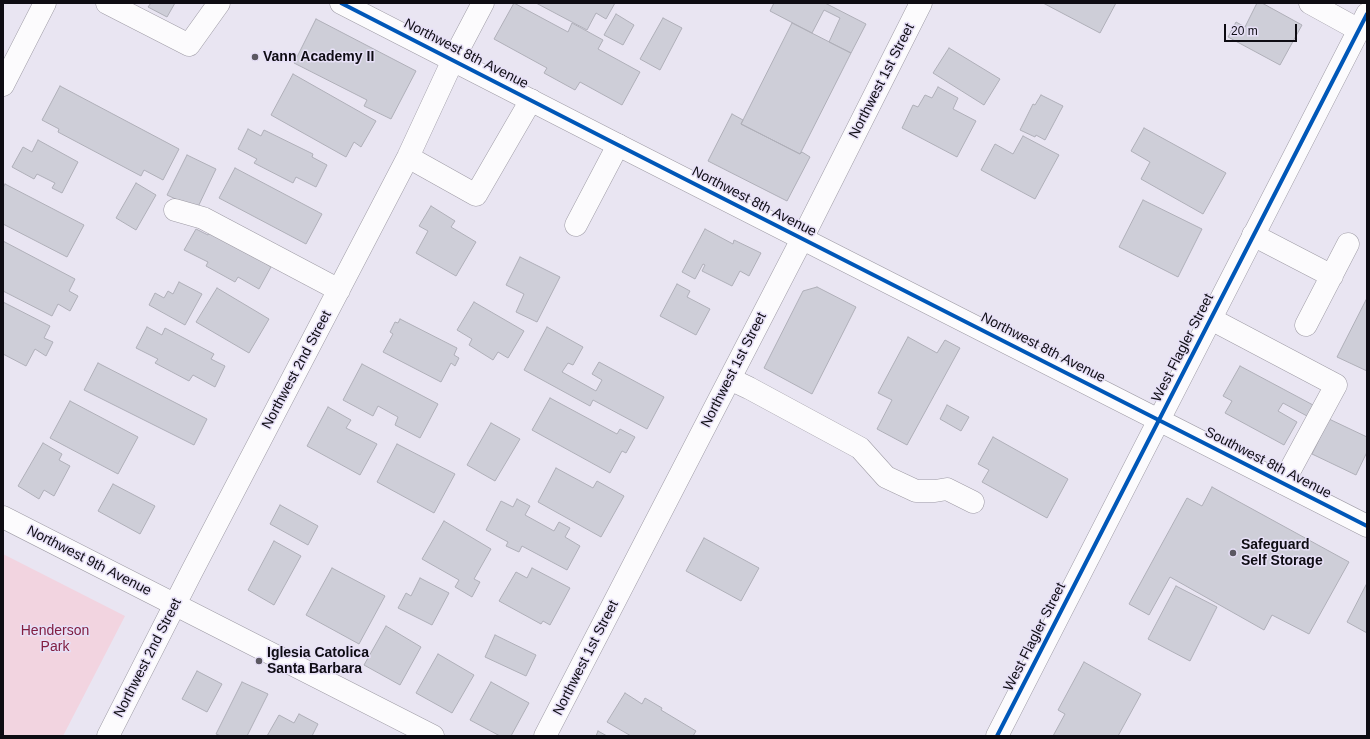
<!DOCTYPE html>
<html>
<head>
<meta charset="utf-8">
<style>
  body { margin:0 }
  #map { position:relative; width:1370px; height:739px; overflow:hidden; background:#e9e5f2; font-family:Helvetica,sans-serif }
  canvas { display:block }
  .frame { position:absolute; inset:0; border:4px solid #0e0c13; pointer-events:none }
  .scale { position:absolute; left:1224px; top:24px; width:73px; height:18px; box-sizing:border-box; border:2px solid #0e0c13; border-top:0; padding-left:5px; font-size:12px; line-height:14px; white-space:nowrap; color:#0e0c13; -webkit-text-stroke:3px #e7e0f7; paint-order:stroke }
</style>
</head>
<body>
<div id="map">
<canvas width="1370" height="739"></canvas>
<div class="frame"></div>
<div class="scale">20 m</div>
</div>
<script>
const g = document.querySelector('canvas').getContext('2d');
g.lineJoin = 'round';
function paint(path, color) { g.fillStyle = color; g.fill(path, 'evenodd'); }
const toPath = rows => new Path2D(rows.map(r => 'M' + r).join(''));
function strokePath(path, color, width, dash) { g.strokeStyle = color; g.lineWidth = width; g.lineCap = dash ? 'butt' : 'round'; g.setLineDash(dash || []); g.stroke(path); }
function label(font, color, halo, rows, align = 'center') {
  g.font = font + ' Helvetica,sans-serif'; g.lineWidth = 3; g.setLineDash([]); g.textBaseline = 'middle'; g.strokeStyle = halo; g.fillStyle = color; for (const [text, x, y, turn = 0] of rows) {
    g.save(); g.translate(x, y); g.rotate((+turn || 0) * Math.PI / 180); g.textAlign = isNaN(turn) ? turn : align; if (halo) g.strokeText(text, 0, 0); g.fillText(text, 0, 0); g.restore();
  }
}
const green = toPath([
  [3,554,125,616,63,736,3,736]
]);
const building = toPath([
  [151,3,175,3,167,17,148,7,151,3],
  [514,3,568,32,572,23,603,40,598,49,640,72,622,105,580,82,575,90,544,73,547,68,494,39,514,3],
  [536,3,615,3,606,19,596,13,587,30,536,3],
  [774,3,825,3,866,24,851,53,829,42,840,18,824,10,812,33,770,11,774,3],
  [1043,3,1116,3,1100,33,1043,3],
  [1257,3,1262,3,1302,25,1280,65,1228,37,1236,22,1245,27,1257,3],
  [616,14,634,25,623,45,604,35,616,14],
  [663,18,682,28,660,70,640,59,663,18],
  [316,19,416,71,391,119,364,106,367,100,294,63,316,19],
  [792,23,851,53,800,154,741,124,792,23],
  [949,48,1000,79,984,105,933,73,949,48],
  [293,74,376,121,361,147,354,142,346,157,271,115,293,74],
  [60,86,179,149,163,180,144,170,141,176,58,132,59,129,42,120,60,86],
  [938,87,958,98,953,109,976,121,957,157,902,128,913,105,918,107,925,95,932,98,938,87],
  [1041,95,1063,106,1045,140,1036,135,1035,137,1020,130,1033,104,1035,105,1041,95],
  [732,114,743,120,741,124,800,154,802,152,810,157,787,201,708,161,732,114],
  [1144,128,1226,173,1203,214,1141,179,1150,162,1131,151,1144,128],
  [248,129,261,136,264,130,313,154,312,157,327,165,316,187,296,177,293,183,254,163,257,159,238,149,248,129],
  [1023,136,1059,155,1035,199,981,170,995,144,1013,154,1023,136],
  [38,140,78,162,62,193,52,188,55,183,37,174,34,179,12,167,23,147,32,152,38,140],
  [187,155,216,169,197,209,167,195,187,155],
  [235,168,322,214,306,244,219,198,235,168],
  [136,183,156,195,136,230,116,218,136,183],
  [5,184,84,225,67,257,3,224,3,188,5,184],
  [1143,200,1202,229,1178,277,1119,247,1143,200],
  [431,206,455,221,451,227,476,242,456,276,416,253,428,231,419,226,431,206],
  [212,228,271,267,259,289,238,277,235,282,206,266,208,262,184,250,196,229,208,235,212,228],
  [705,229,733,244,734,240,761,253,749,276,740,271,732,286,702,271,705,265,703,264,695,279,682,272,705,229],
  [3,241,75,279,69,291,78,296,70,311,58,304,52,316,3,291,3,241],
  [520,257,560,277,537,322,516,312,524,294,506,285,520,257],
  [179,282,202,294,185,325,149,305,155,293,164,298,168,291,173,294,179,282],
  [677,284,690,291,687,297,710,309,696,335,660,316,677,284],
  [817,287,856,307,812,394,764,368,803,291,817,287],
  [217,288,269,319,249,353,196,322,217,288],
  [1367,298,1367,371,1337,357,1367,298],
  [3,302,50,326,44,338,53,342,46,356,35,349,26,366,3,354,3,302],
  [474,302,524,331,508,358,498,352,493,360,469,345,472,339,457,330,474,302],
  [400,319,457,348,454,355,459,358,455,366,451,363,441,382,383,352,393,334,390,332,395,322,398,323,400,319],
  [147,327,162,335,165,328,214,354,211,359,225,366,215,387,193,375,189,381,155,363,158,359,136,348,147,327],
  [547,327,583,347,573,365,568,363,562,372,596,391,602,380,592,374,599,362,664,397,647,429,593,400,590,406,524,370,547,327],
  [908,337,937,353,945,340,960,348,907,445,877,429,892,400,878,393,908,337],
  [98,363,207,419,194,445,84,390,98,363],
  [362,364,438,404,420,438,395,425,398,417,378,406,373,416,343,400,362,364],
  [1240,366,1313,405,1307,416,1283,403,1278,411,1297,422,1284,445,1225,413,1232,401,1223,396,1240,366],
  [550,398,617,434,620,429,635,437,626,453,622,451,610,473,532,430,550,398],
  [70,401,138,437,118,474,50,438,70,401],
  [947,405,969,417,961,431,940,419,947,405],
  [328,407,351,420,346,428,377,444,360,475,307,446,328,407],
  [1329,419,1367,437,1367,452,1356,475,1312,454,1329,419],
  [491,423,520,439,495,481,467,465,491,423],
  [993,437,1068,479,1047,518,982,482,989,470,978,464,993,437],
  [43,443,62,454,59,460,70,466,54,496,44,490,39,499,18,486,43,443],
  [397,444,455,474,434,513,377,482,397,444],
  [556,468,593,488,597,481,624,496,601,537,538,502,556,468],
  [113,484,155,506,140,534,98,511,113,484],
  [1212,487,1349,562,1309,634,1272,615,1264,630,1170,577,1149,615,1129,604,1187,498,1202,506,1212,487],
  [517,499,530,506,525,515,554,531,559,522,570,528,565,537,580,546,567,570,522,546,519,552,506,546,508,542,486,530,501,501,513,507,517,499],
  [280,505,318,526,308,545,270,524,280,505],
  [444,521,491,549,474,579,480,582,472,597,455,587,459,580,422,559,444,521],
  [704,538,759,568,741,601,686,571,704,538],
  [274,541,301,556,274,605,248,590,274,541],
  [332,568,385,596,359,644,306,615,332,568],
  [532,568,570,588,550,625,543,621,541,624,499,601,516,572,527,578,532,568],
  [420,578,449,593,432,625,398,608,406,593,411,596,420,578],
  [1367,583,1367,633,1347,622,1367,583],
  [1176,586,1217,607,1190,661,1148,639,1176,586],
  [386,626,421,647,400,685,364,665,386,626],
  [495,635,536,655,526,676,485,657,495,635],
  [438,654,474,675,452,713,416,693,438,654],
  [1084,662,1141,694,1118,736,1053,736,1065,714,1058,710,1084,662],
  [197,671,222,684,207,712,182,699,197,671],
  [242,682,268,694,247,736,221,736,216,734,242,682],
  [491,682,529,703,511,736,500,736,470,720,491,682],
  [625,693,642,704,645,698,662,708,661,710,696,731,693,736,631,736,607,722,625,693],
  [299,714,318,724,312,736,267,736,279,715,294,723,299,714],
  [598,731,607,736,596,736,598,731]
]);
const minor = toPath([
  [107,3,189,45,219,3],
  [1310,3,1359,30],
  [3,85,45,3],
  [408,157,476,195,531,100],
  [175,210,203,218,339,290],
  [576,225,618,145],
  [1253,235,1332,276],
  [1211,319,1336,385,1283,483],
  [1306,325,1348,244],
  [730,379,749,388,860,448,886,477,916,491,935,491,947,489,973,502],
  [3,517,433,736],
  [108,736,191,573,408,157,453,60,483,3],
  [545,736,802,239,921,3]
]);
const major = toPath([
  [341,3,618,145,1367,526],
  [997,736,1367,14]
]);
const cycleway = toPath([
  [341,3,618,145,1367,526],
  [997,736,1367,14]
]);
const markers = [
  [255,57,4,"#5b5861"],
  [1233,553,4,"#5b5861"],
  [259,661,4,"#5b5861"]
];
const streetNames = [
  ["Northwest 8th Avenue",466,54,27],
  ["Northwest 1st Street",882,81,-63],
  ["Northwest 8th Avenue",754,202,27],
  ["Northwest 8th Avenue",1043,348,27],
  ["West Flagler Street",1183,348,-63],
  ["Northwest 2nd Street",297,370,-62],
  ["Northwest 1st Street",734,370,-63],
  ["Southwest 8th Avenue",1268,463,27],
  ["Northwest 9th Avenue",89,561,27],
  ["West Flagler Street",1035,637,-63],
  ["Northwest 2nd Street",148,658,-63],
  ["Northwest 1st Street",586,658,-63]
];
const poiNames = [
  ["Vann Academy II",263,57],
  ["Safeguard",1241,545],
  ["Self Storage",1241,561],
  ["Iglesia Catolica",267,653],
  ["Santa Barbara",267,669]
];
const parkNames = [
  ["Henderson",55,631],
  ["Park",55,647]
];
paint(green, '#f2d4e0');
paint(building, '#ceced8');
strokePath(building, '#afafb8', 1);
strokePath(minor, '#9e9ba5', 23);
strokePath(major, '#9e9ba5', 23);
strokePath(minor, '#fcfbfd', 22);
strokePath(major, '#fcfbfd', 22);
strokePath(cycleway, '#0057b8', 4);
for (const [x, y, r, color] of markers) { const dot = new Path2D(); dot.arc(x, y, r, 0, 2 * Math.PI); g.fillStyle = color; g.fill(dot); strokePath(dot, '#e7e0f7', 1.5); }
label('14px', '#0e0c13', '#e7e0f7', streetNames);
label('bold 14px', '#0e0c13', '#e7e0f7', poiNames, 'left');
label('14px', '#821e41', '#e7e0f7', parkNames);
</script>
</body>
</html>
